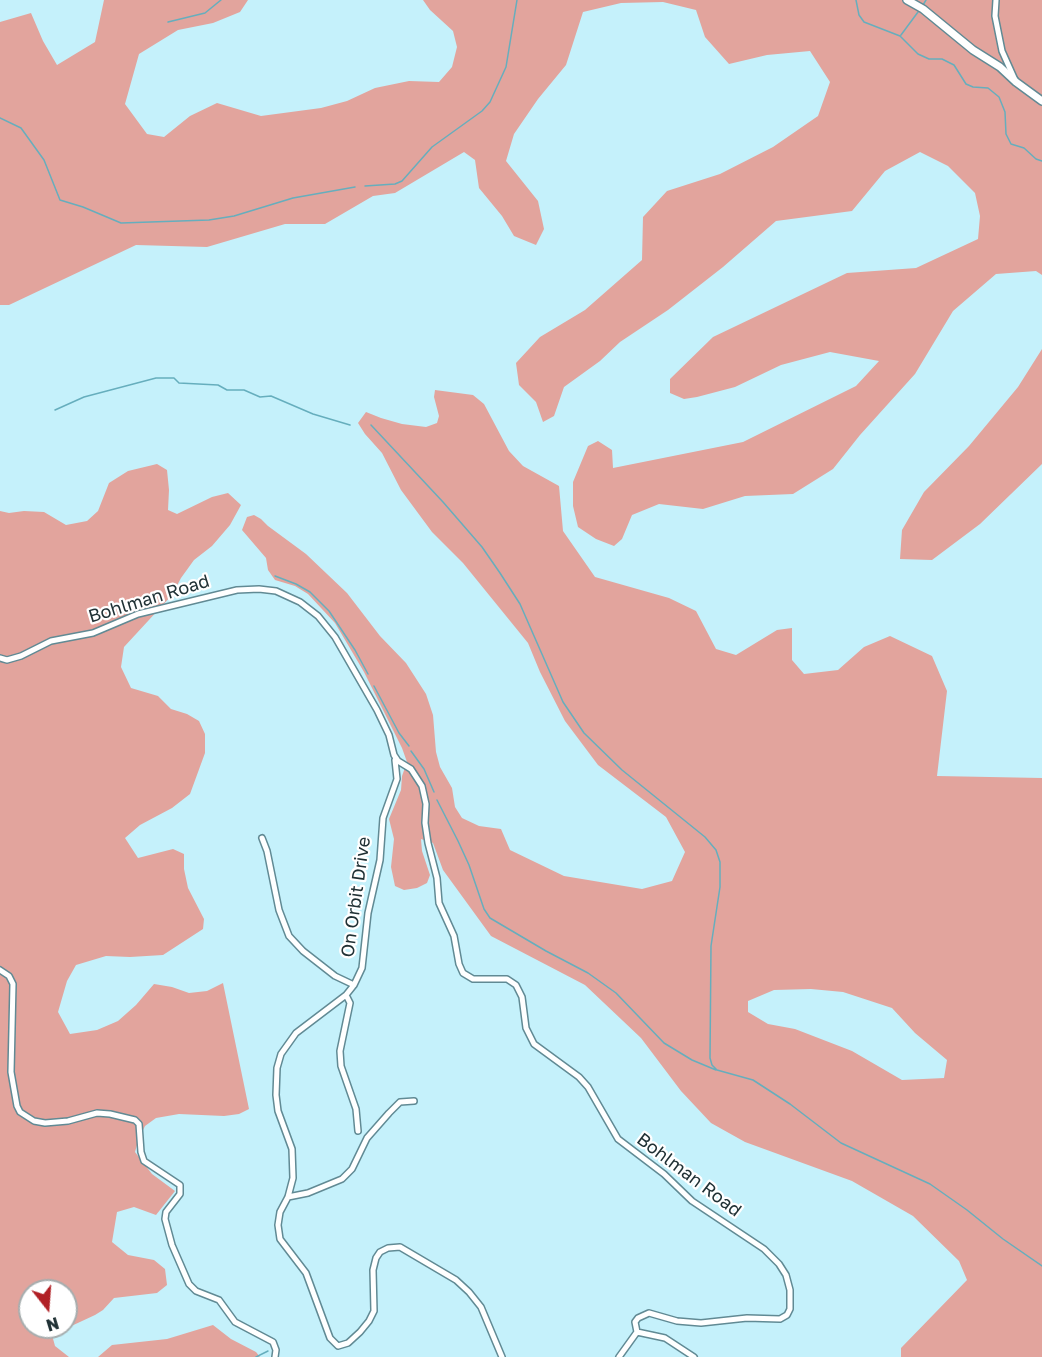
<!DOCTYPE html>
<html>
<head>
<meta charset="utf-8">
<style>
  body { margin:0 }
  #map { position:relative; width:1042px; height:1357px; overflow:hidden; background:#c5f1fb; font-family:"Golos Text",sans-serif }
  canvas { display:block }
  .north { position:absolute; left:18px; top:1279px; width:60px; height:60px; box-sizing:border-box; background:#fff; border:2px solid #a6adae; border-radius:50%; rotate:163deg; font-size:16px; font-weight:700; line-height:24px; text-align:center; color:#203135 }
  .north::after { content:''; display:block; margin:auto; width:21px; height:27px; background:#b12025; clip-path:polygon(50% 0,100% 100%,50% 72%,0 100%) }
</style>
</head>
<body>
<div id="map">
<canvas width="1042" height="1357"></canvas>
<div class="north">N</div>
</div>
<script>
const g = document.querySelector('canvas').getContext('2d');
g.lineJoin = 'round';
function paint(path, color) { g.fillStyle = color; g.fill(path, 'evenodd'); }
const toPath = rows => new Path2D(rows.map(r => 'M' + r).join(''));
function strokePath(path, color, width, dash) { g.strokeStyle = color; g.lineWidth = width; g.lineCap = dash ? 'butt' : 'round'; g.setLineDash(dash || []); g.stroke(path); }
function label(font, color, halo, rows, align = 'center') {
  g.font = font + ' "Golos Text",sans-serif'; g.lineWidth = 4.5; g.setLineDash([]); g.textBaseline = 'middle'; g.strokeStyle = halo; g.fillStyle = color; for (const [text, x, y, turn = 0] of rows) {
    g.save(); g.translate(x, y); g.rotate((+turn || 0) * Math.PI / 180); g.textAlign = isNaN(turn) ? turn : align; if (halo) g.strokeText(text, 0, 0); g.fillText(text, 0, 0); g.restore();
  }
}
const forest = toPath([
  [104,0,248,0,240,12,213,23,178,30,139,54,125,104,147,134,164,137,190,116,217,103,261,116,321,108,347,101,375,88,409,81,439,82,452,67,457,47,453,31,430,10,423,0,1042,0,1042,275,1036,271,996,274,953,311,915,374,860,435,833,469,793,494,745,496,703,509,659,504,632,515,622,539,614,546,596,539,578,527,573,506,573,482,588,446,598,441,612,450,613,468,743,442,856,386,879,361,830,352,781,365,735,387,697,397,684,399,670,393,670,379,713,337,847,273,916,268,978,239,980,216,975,193,948,166,920,152,885,171,852,211,776,221,723,267,668,310,620,342,600,361,564,387,554,416,543,422,536,402,519,385,516,363,540,337,585,310,642,260,643,217,667,191,720,174,773,147,818,116,830,82,810,51,767,55,729,64,705,37,696,10,663,2,621,3,583,12,566,65,538,99,514,134,506,161,538,201,544,229,536,245,514,236,502,216,479,188,475,160,464,152,395,193,373,196,325,224,285,224,207,247,136,245,9,305,0,305,0,22,31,13,43,41,57,65,95,42],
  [1042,349,1042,464,980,524,932,560,900,559,902,530,924,492,969,446,1018,387],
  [435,390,473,395,484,404,509,451,523,466,559,486,563,531,595,577,669,598,696,611,716,649,736,655,777,630,792,628,792,660,804,674,838,670,864,647,890,636,932,656,947,691,937,776,1042,778,1042,1357,901,1357,901,1348,967,1280,959,1261,913,1216,852,1181,745,1142,711,1123,681,1091,641,1038,585,985,491,936,443,870,433,843,421,839,422,851,430,875,427,883,417,888,404,890,395,886,391,867,394,839,389,819,401,790,402,776,407,762,402,748,364,672,335,623,308,594,295,586,275,580,268,570,266,558,242,530,247,517,254,515,261,519,268,526,306,554,347,593,380,636,406,663,426,694,433,715,436,752,440,767,452,788,455,807,462,818,479,826,501,829,510,850,564,876,642,889,672,881,685,852,666,817,598,765,565,721,540,672,528,643,463,563,432,532,401,490,382,453,365,434,358,423,366,412,381,418,402,424,426,427,437,423,439,416,434,397],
  [811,989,843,992,892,1008,915,1033,947,1060,944,1078,902,1080,852,1051,795,1029,768,1024,748,1012,748,1001,774,990],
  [157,464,167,470,169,490,168,510,177,514,212,497,228,493,241,505,230,525,212,546,194,560,181,578,172,595,124,647,121,667,131,688,158,696,171,709,187,714,199,721,205,734,205,753,190,794,172,808,140,825,125,838,138,858,173,849,184,854,184,869,188,888,204,919,203,929,163,955,130,957,106,956,76,965,67,981,58,1012,70,1034,97,1030,118,1021,136,1005,154,984,172,987,189,993,207,991,223,983,249,1109,239,1114,224,1116,179,1114,156,1118,145,1126,139,1138,135,1152,152,1174,175,1191,156,1215,134,1207,117,1212,112,1242,128,1255,154,1260,165,1269,167,1285,157,1293,114,1298,103,1310,95,1315,52,1335,55,1346,69,1357,0,1357,0,511,9,513,24,511,44,512,66,525,87,521,98,511,109,483,128,471],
  [30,1291,66,1291,66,1327,30,1327],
  [213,1325,231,1339,256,1352,260,1357,98,1357,112,1345,167,1339]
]);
const stream = toPath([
  [856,0,859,15,864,22,900,36,918,54,929,59,942,59,954,65,966,84,973,87,988,88,999,97,1005,112,1006,134,1011,144,1024,148,1036,159,1042,161],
  [923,5,926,0],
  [168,22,205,13,221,0],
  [901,35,918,12],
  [0,118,21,128,44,160,60,200,83,207,121,223,209,220,234,216,293,198,355,187],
  [365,186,395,184,402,181,432,147,482,111,490,102,506,67,517,0],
  [55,410,84,397,156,378,174,378,179,383,218,385,227,390,244,390,260,397,271,396,313,414,350,425],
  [371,425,443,502,482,547,500,573,520,604,563,702,584,733,622,770,705,837,716,850,720,862,720,887,711,946,710,1058,712,1065,717,1070,753,1080,790,1104,841,1143,930,1184,967,1210,1003,1239,1042,1266],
  [275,576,296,584,310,592,329,611,355,650,368,674],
  [374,686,399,733,409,746],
  [411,751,424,769,434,792],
  [437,800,458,841,469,865,484,909,490,918,546,951,588,973,616,993,664,1043,692,1060,716,1070],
  [256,1357,268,1351]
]);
const minor = toPath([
  [996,0,995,16,1002,51,1015,80],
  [0,658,7,660,21,656,51,641,93,633,138,614,237,590,259,589,276,591,300,602,318,616,335,637,377,710,389,735,394,755,398,761,411,769,422,786,426,804,425,823,428,843,437,878,439,903,454,936,459,964,463,973,473,979,507,979,516,985,522,997,526,1028,534,1044,579,1077,588,1087,618,1139,664,1174,692,1201,764,1249,779,1264,786,1275,790,1290,790,1309,787,1315,780,1319,747,1318,701,1323,677,1321,649,1313,638,1318,635,1322,637,1332,665,1338,694,1357],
  [395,760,397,779,383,818,380,860,368,913,362,968,354,985,346,995,296,1033,281,1054,277,1068,276,1095,278,1111,292,1149,293,1178,288,1197,280,1212,278,1225,280,1239,306,1273,330,1338,338,1346,348,1343,360,1332,369,1321,374,1311,373,1270,376,1258,380,1252,388,1248,400,1247,456,1280,469,1292,481,1307,502,1357],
  [262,838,267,851,279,910,289,936,303,951,335,976,354,985],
  [0,970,9,976,13,984,11,1072,17,1106,20,1112,34,1121,45,1123,68,1121,97,1113,110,1114,135,1120,139,1124,141,1152,144,1161,180,1185,180,1194,166,1212,165,1219,172,1245,189,1284,196,1291,219,1300,235,1322,273,1342,276,1350,275,1357],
  [346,995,350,1003,340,1051,341,1066,356,1109,358,1131],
  [288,1197,308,1193,342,1179,352,1169,367,1138,389,1113,400,1102,414,1101],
  [619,1357,637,1332]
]);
const tertiary = toPath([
  [907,0,923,9,973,50,1000,67,1016,82,1042,101]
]);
const streetNames = [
  ["Bohlman Road",149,599,-17],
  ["On Orbit Drive",356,897,-82],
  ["Bohlman Road",689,1175,37]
];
paint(forest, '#e2a49d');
strokePath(stream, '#66aebd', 1.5);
strokePath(minor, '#618a94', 8);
strokePath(tertiary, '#618a94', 10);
strokePath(minor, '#fff', 5);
strokePath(tertiary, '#fff', 7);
label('18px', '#203135', '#fff', streetNames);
</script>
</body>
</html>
